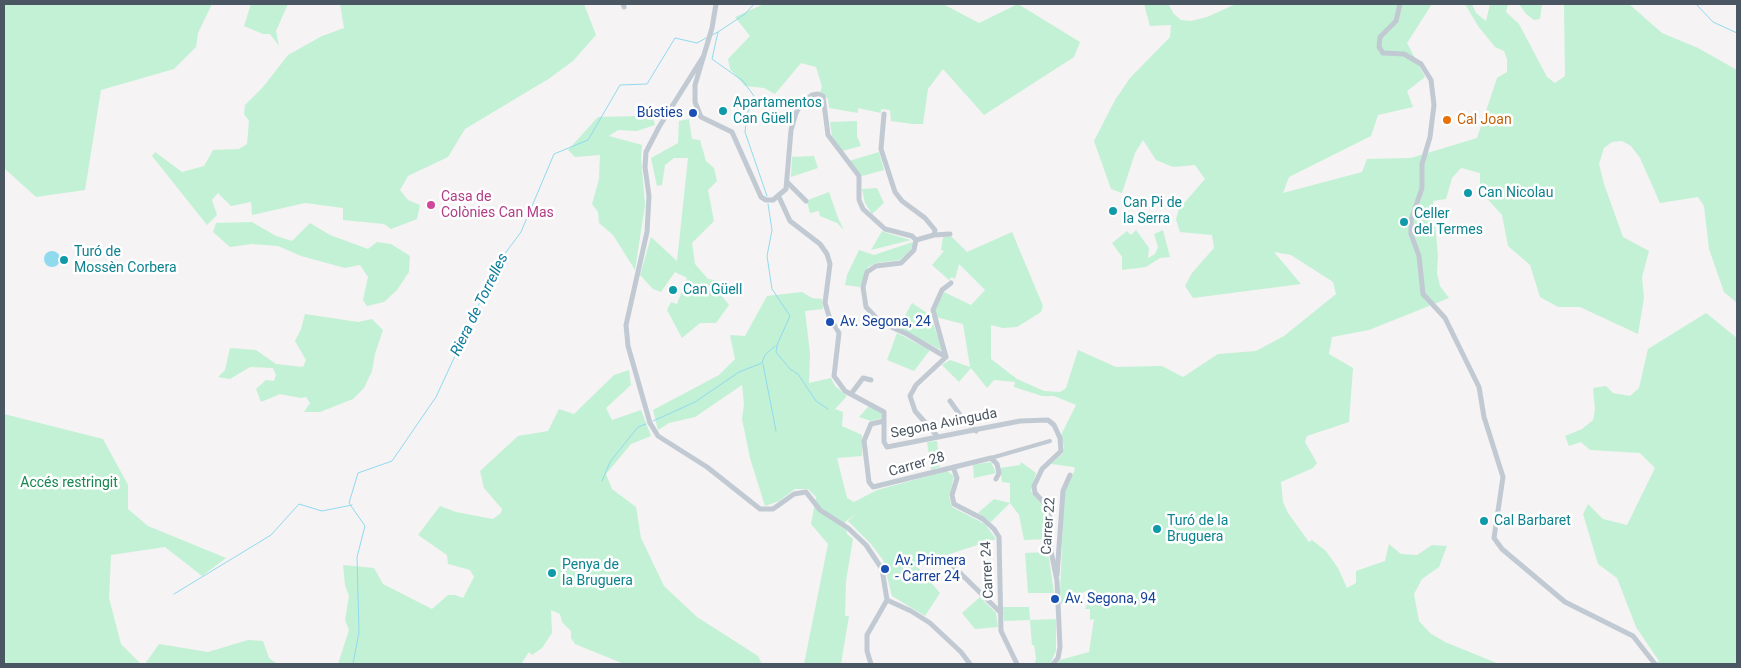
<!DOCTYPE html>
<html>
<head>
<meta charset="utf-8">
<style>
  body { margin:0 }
  #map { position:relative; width:1741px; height:668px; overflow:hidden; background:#f5f3f3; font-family:Roboto,sans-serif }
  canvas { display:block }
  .frame { position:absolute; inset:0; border:5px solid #4a5661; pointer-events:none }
</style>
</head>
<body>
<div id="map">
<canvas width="1741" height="668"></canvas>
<div class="frame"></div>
</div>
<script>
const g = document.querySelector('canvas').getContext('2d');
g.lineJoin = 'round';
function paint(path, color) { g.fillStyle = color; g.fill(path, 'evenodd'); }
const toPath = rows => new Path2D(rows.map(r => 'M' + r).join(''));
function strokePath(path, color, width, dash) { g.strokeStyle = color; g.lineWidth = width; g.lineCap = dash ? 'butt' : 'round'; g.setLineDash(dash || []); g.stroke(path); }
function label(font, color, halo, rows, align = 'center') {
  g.font = font + ' Roboto,sans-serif'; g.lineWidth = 5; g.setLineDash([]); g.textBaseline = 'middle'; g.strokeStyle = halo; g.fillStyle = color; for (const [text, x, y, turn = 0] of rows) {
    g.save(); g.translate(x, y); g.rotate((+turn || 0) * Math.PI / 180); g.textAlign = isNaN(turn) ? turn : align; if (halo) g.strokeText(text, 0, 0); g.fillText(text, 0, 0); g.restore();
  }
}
const green = toPath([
  [4,4,212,4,198,33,196,47,174,69,101,90,85,190,36,197,4,168],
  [251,4,288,4,276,31,279,46,270,34,263,34,244,26],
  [340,4,584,4,596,35,573,61,550,78,465,129,448,157,408,176,400,190,408,200,420,205,417,219,391,229,384,224,343,220,343,208,305,203,252,215,251,202,231,206,218,193,212,200,217,215,207,225,152,156,155,152,182,172,204,166,213,150,239,149,247,144,249,121,244,114,245,105,263,87,288,55,322,36,344,28],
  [764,4,943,4,979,23,1018,4,1080,42,1074,57,984,115,943,69,928,89,923,124,913,124,891,121,890,110,881,109,881,113,858,108,858,113,829,108,828,99,820,92,822,87,816,67,801,63,775,94,764,88,745,86,730,69,728,59,750,36,735,17],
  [1144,4,1168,4,1174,14,1181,20,1191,21,1207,17,1236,4,1432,4,1407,43,1425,77,1407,91,1413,107,1378,115,1371,136,1289,177,1283,193,1362,172,1367,159,1411,158,1477,138,1497,78,1507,72,1507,59,1504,51,1495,47,1478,26,1465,4,1472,4,1476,13,1486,21,1490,4,1508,4,1506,12,1519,24,1547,77,1555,83,1565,76,1564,4,1629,4,1662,33,1698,48,1737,70,1737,303,1724,292,1709,249,1704,206,1698,197,1660,203,1640,158,1631,146,1622,141,1612,142,1604,148,1599,164,1604,184,1623,237,1649,251,1642,277,1644,298,1638,334,1580,307,1558,307,1540,297,1530,265,1508,246,1502,215,1480,191,1480,173,1461,168,1452,178,1446,199,1433,201,1438,256,1437,273,1440,286,1449,298,1369,330,1332,337,1329,354,1353,368,1349,422,1307,436,1305,442,1317,463,1313,468,1281,482,1283,502,1288,513,1309,542,1312,540,1326,551,1338,568,1347,588,1356,583,1356,571,1385,561,1389,544,1401,554,1417,555,1432,545,1447,546,1439,567,1422,579,1414,594,1419,621,1430,633,1445,642,1499,664,1056,664,1060,660,1089,652,1094,619,1090,620,1090,609,1085,609,1089,601,1088,590,1061,604,1060,593,1064,494,1075,469,1074,467,1051,464,1063,453,1064,447,1061,435,1076,405,1054,396,1042,396,1014,387,1015,382,994,380,987,388,971,368,959,382,942,365,950,360,970,367,963,324,936,317,936,308,944,292,971,305,985,290,959,264,955,279,952,277,949,280,932,265,944,251,941,250,943,237,951,236,967,252,1012,232,1043,306,1041,312,1017,327,1003,328,991,325,991,359,1017,379,1044,391,1060,392,1066,388,1078,350,1116,367,1162,366,1183,377,1218,354,1256,351,1284,336,1336,294,1333,282,1291,255,1274,252,1301,284,1193,298,1185,286,1192,273,1214,248,1212,235,1180,232,1176,219,1179,209,1205,179,1195,165,1173,167,1156,160,1143,140,1135,153,1122,193,1111,189,1094,141,1115,100,1130,78,1170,37,1171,25,1150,26],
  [1519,4,1542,4,1540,19,1534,20,1526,14],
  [650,108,655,125,637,131,618,130,609,136,642,145,641,157,645,205,635,270,613,235,599,223,598,212,592,204,599,179,600,155,575,157,568,150,598,117,641,116],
  [689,119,692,139,700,140,706,161,714,168,717,181,708,190,714,221,692,243,695,264,708,279,720,281,715,288,729,305,716,323,700,323,682,338,667,310,671,302,677,304,687,278,675,272,661,292,653,289,640,275,651,237,677,261,688,158,674,158,665,165,662,185,657,186,651,158,678,143,679,121],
  [857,121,857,136,861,146,842,151,832,136,830,122],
  [879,152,884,170,862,176,849,161],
  [814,156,818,168,791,177,792,157],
  [877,188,884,203,872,214,865,203,862,189],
  [829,192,838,218,844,230,837,223,820,216,819,211,810,213,807,202,808,200],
  [252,222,276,236,292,241,310,223,330,235,368,249,377,242,391,244,410,256,409,272,397,290,384,302,367,306,363,300,368,277,360,265,345,268,301,256,278,246,252,244,230,247,213,232,216,223],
  [1136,230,1149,248,1148,258,1155,254,1158,247,1154,234,1163,230,1170,257,1160,258,1146,267,1122,270,1122,257,1112,243,1127,231,1131,235],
  [882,231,893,235,911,240,871,250],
  [913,242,913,247,900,260,876,263,868,267,860,287,845,285,847,275,859,250,874,255],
  [802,292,812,298,822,299,823,309,805,311,810,353,809,383,831,378,835,386,847,396,835,409,843,412,842,426,862,435,862,456,837,458,847,498,854,502,877,490,947,471,954,476,949,497,952,507,985,524,996,539,916,565,940,593,925,616,892,596,883,560,871,544,848,521,857,513,845,522,847,534,853,539,846,581,845,616,849,616,841,664,804,664,828,544,811,524,816,497,808,489,795,489,779,501,765,506,750,458,742,419,744,404,742,385,695,417,669,423,658,430,653,410,719,375,735,359,730,335,745,336,767,296],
  [912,303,930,315,943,351,898,328],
  [1706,313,1737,338,1737,664,1654,664,1659,661,1636,627,1617,578,1598,564,1583,514,1588,504,1603,519,1627,525,1655,468,1640,453,1590,450,1581,442,1569,446,1565,436,1582,429,1593,420,1595,410,1593,388,1606,386,1613,393,1630,396,1639,388,1648,349],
  [305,314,358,322,372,319,383,330,375,354,372,371,364,388,353,399,320,412,304,412,310,403,306,397,301,398,280,394,261,402,256,389,266,380,274,381,276,375,273,368,250,367,230,379,218,377,225,370,230,348,256,350,276,364,303,367,306,360,295,341,301,329],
  [897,333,930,350,914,371,887,360],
  [629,370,631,385,606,408,612,420,641,410,651,436,631,444,606,474,612,489,636,507,641,538,664,586,697,617,758,656,762,664,624,664,575,644,571,638,571,631,562,622,560,614,551,610,552,633,542,648,532,655,529,652,521,664,338,664,349,630,345,620,349,596,345,585,343,565,374,568,383,584,432,609,448,595,455,595,463,598,474,577,470,570,448,564,447,555,418,535,440,506,456,512,493,519,501,513,502,509,484,488,480,471,518,436,548,431,559,409,574,414,614,375],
  [869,406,881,413,882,418,871,421,859,417],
  [4,414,103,439,128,485,128,509,148,526,226,558,202,576,165,547,111,555,109,598,121,644,141,664,4,664],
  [937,441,940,467,931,470,927,442],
  [991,462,996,473,974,478,973,465],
  [1021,462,1036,473,1031,491,1046,510,1047,539,1024,540,1019,515,1010,503,991,522,978,513,994,499,1010,503,1010,483,1002,482,1000,468,1020,465],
  [1048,552,1054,593,1028,593,1025,553],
  [980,597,996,613,998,627,975,629,962,613],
  [1003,607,1029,607,1030,620,1056,619,1056,651,1050,664,1035,664,1036,658,1034,645,1032,645,1030,620,1004,621],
  [248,640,263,641,269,658,277,664,145,664,159,644,208,652]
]);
const water = toPath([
  '44 259a8 8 0 1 1 16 0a8 8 0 1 1-16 0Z'
]);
const stream = toPath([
  [754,4,745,14,718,32,712,59,743,81,754,96,747,114,745,132,767,196],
  [1696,4,1713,22,1737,33],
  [712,35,718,32],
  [768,204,772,230,767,256,772,289,790,316,777,345,776,352,790,369,798,374,816,401,828,409],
  [763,364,776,431],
  [653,421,695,402,739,372,762,363,765,355,775,346],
  [602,481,610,462,638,427,646,424],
  [174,594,271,535,299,504,322,511,352,505],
  [353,664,359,632,357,557,365,526,349,503,358,473,392,461,436,397,498,263,521,232,554,154,588,140,620,85,647,84,675,38,697,43,706,38]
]);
const pedestrian = toPath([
  [991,458,1050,441]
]);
const minor = toPath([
  [623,4,624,7],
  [716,4,712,28,695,85,695,102,701,117,732,132,761,197,766,200,773,200,786,189,791,130,796,113,801,104,812,95,818,94,823,96,828,135,859,176,859,200,863,209,885,229,912,236,916,240,914,250,901,263,876,266,867,272,863,287,866,307,880,322,907,334,946,357],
  [1400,4,1396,21,1380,37,1379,47,1383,53,1404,54,1421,64,1431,80,1434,105,1430,137,1422,164,1422,188,1411,220,1411,234,1419,256,1423,294,1445,318,1479,387,1484,417,1503,477,1494,538,1502,549,1565,602,1633,636,1655,664],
  [703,57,659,127,646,152,645,167,649,196,647,232,626,325,628,346,650,423,658,436,707,467,760,509,773,509,794,494,806,492,820,510,848,528,866,545,882,569,887,600,867,635,867,651,871,664],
  [884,114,881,149,895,192,902,201,925,218,935,230,934,235,916,240],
  [787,182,806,201],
  [779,197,790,221,820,244,827,254,830,264,825,303,829,316,839,333,834,376,845,391,884,412,884,442,887,447,1020,421,1048,420,1054,425,1060,438,1061,451,1042,469,1034,486,1035,493,1047,506,1050,518,1050,546,1057,581,1060,647,1058,658,1053,664],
  [934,235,950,234],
  [946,357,933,310,942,290,951,283],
  [851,394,863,378,871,380],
  [950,401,963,419,976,431],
  [884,421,871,424,864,441,869,482,873,487,991,458,997,464,999,473,996,479],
  [938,437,915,411,910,396,916,385,946,357],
  [953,467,957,478,952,495,954,504,983,519,994,529,999,537,1001,631,1017,664],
  [952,561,953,566,1001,613],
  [1057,575,1063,491,1070,475],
  [887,600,911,611,930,623,961,652,970,664]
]);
const markers = [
  [723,111,5,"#0f9aa8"],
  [693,113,5,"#1a4fb4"],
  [1447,120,5,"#e8710a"],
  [1468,193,5,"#0f9aa8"],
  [431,205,5,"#d1479c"],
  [1113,211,5,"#0f9aa8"],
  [1404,222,5,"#0f9aa8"],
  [64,260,5,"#0f9aa8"],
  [673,290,5,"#0f9aa8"],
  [830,322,5,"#1a4fb4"],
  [1484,521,5,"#0f9aa8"],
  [1157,529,5,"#0f9aa8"],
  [885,569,5,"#1a4fb4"],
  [552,573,5,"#0f9aa8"],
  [1055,599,5,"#1a4fb4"]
];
const cultureNames = [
  ["Apartamentos",733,103],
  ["Can Güell",733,119],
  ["Can Nicolau",1478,193],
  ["Can Pi de",1123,203],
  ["la Serra",1123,219],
  ["Celler",1414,214],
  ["del Termes",1414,230],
  ["Turó de",74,252],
  ["Mossèn Corbera",74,268],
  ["Can Güell",683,290],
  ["Turó de la",1167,521],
  ["Bruguera",1167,537],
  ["Cal Barbaret",1494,521],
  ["Penya de",562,565],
  ["la Bruguera",562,581]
];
const transitNames = [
  ["Bústies",683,113,"right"],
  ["Av. Segona, 24",840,322],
  ["Av. Primera",895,561],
  ["- Carrer 24",895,577],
  ["Av. Segona, 94",1065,599]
];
const foodNames = [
  ["Cal Joan",1457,120]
];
const hotelNames = [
  ["Casa de",441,197],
  ["Colònies Can Mas",441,213]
];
const streetNames = [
  ["Segona Avinguda",944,424,-11],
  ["Carrer 28",917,465,-16],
  ["Carrer 22",1049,526,-86],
  ["Carrer 24",988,570,-93]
];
const parkNames = [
  ["Accés restringit",69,483]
];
const waterNames = [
  ["Riera de Torrelles",480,305,-64]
];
paint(green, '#c3f1d5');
paint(water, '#90daee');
strokePath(stream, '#90daee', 1);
strokePath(pedestrian, '#c1cad2', 4);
strokePath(minor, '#c1cad2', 5);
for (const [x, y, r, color] of markers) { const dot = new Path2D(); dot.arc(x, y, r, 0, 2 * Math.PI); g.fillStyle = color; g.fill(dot); strokePath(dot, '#fff', 2); }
label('14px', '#0d838f', '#fff', cultureNames, 'left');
label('14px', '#164399', '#fff', transitNames, 'left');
label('14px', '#c56008', '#fff', foodNames, 'left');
label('14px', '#b23c85', '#fff', hotelNames, 'left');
label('14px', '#4a5661', '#fff', streetNames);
label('14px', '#17864f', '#fff', parkNames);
label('italic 15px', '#0c7c9b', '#fff', waterNames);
</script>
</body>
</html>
